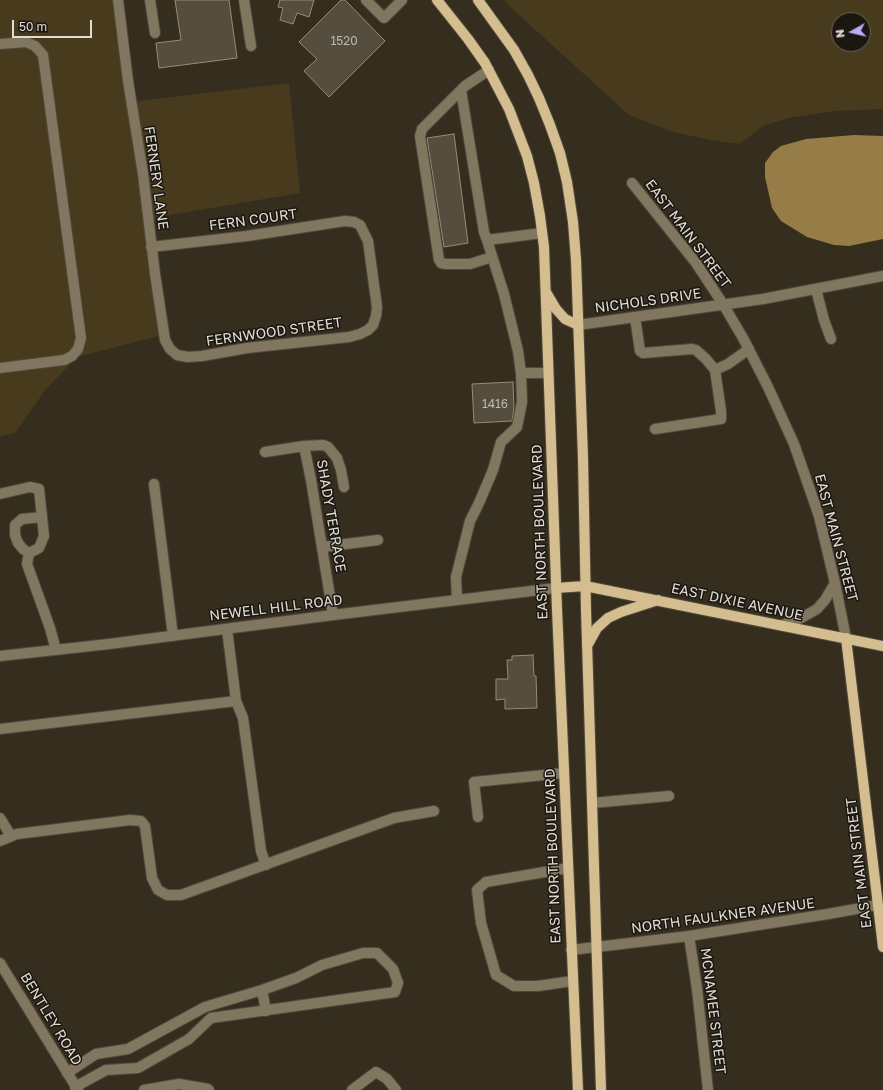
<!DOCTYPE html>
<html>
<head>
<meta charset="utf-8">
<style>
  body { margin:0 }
  #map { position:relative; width:883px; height:1090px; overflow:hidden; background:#352e1f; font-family:"Golos Text",sans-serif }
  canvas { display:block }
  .north { position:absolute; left:831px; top:12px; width:40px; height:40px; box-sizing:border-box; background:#1a1610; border:1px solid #6a655e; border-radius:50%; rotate:262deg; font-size:11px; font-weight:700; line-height:16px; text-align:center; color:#e1dcd3 }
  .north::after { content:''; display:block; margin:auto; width:14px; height:18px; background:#bcaaf6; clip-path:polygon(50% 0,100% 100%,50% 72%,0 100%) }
  .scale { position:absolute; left:12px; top:20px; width:80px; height:18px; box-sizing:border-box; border:2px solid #e1dcd3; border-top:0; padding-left:5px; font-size:12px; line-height:14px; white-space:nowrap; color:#e1dcd3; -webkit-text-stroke:3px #1a1610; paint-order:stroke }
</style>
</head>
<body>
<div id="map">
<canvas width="883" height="1090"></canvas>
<div class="north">N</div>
<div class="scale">50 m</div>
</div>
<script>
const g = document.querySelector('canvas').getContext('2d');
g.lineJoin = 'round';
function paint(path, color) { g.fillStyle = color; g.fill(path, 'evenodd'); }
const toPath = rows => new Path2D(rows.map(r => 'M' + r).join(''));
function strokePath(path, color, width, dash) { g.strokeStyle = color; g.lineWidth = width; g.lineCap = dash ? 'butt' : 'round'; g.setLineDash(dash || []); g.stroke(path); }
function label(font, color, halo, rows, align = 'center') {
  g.font = font + ' "Golos Text",sans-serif'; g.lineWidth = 3; g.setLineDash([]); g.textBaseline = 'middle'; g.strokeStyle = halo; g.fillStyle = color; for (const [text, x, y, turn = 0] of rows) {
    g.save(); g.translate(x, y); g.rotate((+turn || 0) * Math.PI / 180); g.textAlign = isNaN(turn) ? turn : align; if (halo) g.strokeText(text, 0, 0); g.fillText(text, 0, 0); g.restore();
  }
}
const green = toPath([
  [0,0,115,0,131,102,289,83,300,193,146,219,159,336,77,357,46,389,15,433,0,436],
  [504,0,883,0,883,109,835,111,789,118,765,125,739,144,711,140,673,132,629,115,508,5],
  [839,20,863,20,863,44,839,44]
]);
const water = toPath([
  [854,135,883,136,883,239,849,246,834,245,807,237,781,221,772,208,765,177,765,163,773,152,781,146,806,139]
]);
const building = toPath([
  [175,0,229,0,237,58,159,68,156,43,181,40,175,0],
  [280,0,314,0,309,17,297,13,293,24,280,20,283,8,278,7,280,0],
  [341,0,345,0,385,41,329,97,304,71,317,59,299,42,341,0],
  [454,134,468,243,444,247,427,138,454,134],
  [513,382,514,408,512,421,474,423,472,384,513,382],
  [533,655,534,676,536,676,537,708,505,709,505,699,496,700,496,679,508,679,507,660,512,660,512,656,533,655]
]);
const minor = toPath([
  [118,0,128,81,143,174,155,274,165,340,170,349,177,355,188,357,202,356,247,348,349,337,360,334,368,330,373,325,376,316,377,307,368,241,360,225,354,222,345,221,247,236,151,247],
  [150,0,155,33],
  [244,0,251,46],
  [366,0,384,18,402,0],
  [0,44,26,42,35,46,43,55,81,338,78,349,72,356,64,360,0,368],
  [461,90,422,129,420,136,439,260,441,263,446,264,470,264,492,257],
  [632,183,696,263,723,304,743,338,768,387,794,444,819,516,835,583,846,638],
  [542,233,487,240,504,294,518,351,521,373,548,373],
  [487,240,484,232,461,90,465,86,489,70],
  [816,289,824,320,831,339],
  [635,317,640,351,643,353,692,349,696,350,706,359,715,370,728,364,749,349],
  [578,325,763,299,883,276],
  [655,429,721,419,721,411,715,370],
  [304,446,311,480,333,615],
  [265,452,304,446,323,445,328,447,337,458,341,470,344,487],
  [154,484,173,636],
  [0,494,30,487,39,489,44,536,39,548,29,553,27,564,50,628,56,650],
  [322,547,378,540],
  [29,553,23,549,18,543,15,535,15,525,22,519,42,517],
  [457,600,456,577,470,521,479,503,493,470,501,442,517,427,522,402,521,373],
  [783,625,803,617,817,609,825,600,835,583],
  [227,629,236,701,243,718,261,851,266,865],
  [0,656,109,644,333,615,556,588],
  [0,729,236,701],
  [592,803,669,796],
  [478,817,474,782,564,773],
  [0,818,11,836],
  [0,841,17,834,130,820,141,821,145,826,152,878,158,890,167,895,181,895,394,818,434,811],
  [568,868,486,882,477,890,481,923,496,975,514,986,538,986,572,981],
  [689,936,697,989,708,1090],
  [571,950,689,936,828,914,878,905],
  [0,963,78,1090],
  [262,990,266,1011],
  [67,1073,96,1054,128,1049,205,1007,262,990,296,978,322,965,363,953,377,953,393,969,398,983,395,992,211,1018,189,1039,138,1068,106,1070,75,1087],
  [144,1090,179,1084,208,1089,209,1090],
  [352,1090,376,1072,387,1079,396,1090]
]);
const major = toPath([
  [437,0,468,39,485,63,509,109,527,156,534,183,540,216,544,247,557,609,578,1090],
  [478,0,514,50,528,75,539,98,550,125,560,153,567,182,573,222,576,260,583,458,586,610,601,1090],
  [546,292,556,309,565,319,578,325],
  [556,588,585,586,883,646],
  [846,638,883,947],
  [587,646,597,628,608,618,621,612,658,600]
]);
const numberNames = [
  ["1520",344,41],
  ["1416",495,404]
];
const streetNames = [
  ["FERNERY LANE",156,178,82],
  ["FERN COURT",253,220,-8],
  ["EAST MAIN STREET",688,234,53],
  ["NICHOLS DRIVE",648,301,-8],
  ["FERNWOOD STREET",274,332,-8],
  ["SHADY TERRACE",331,516,80],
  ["EAST NORTH BOULEVARD",540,532,-92],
  ["EAST MAIN STREET",836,538,75],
  ["EAST DIXIE AVENUE",737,602,12],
  ["NEWELL HILL ROAD",276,608,-7],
  ["EAST NORTH BOULEVARD",553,856,-92],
  ["EAST MAIN STREET",859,863,-97],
  ["NORTH FAULKNER AVENUE",723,916,-8],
  ["MCNAMEE STREET",713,1011,83],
  ["BENTLEY ROAD",51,1019,59]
];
paint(green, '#483a1d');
paint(water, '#967c46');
paint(building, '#554d3d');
strokePath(building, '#958c7b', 1);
strokePath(minor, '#514a3c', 12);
strokePath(major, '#514a3c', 12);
strokePath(minor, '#81765f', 10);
strokePath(major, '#d4bd8e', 10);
label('12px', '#beb8ae', null, numberNames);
label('14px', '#e1dcd3', '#1a1610', streetNames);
</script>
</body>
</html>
